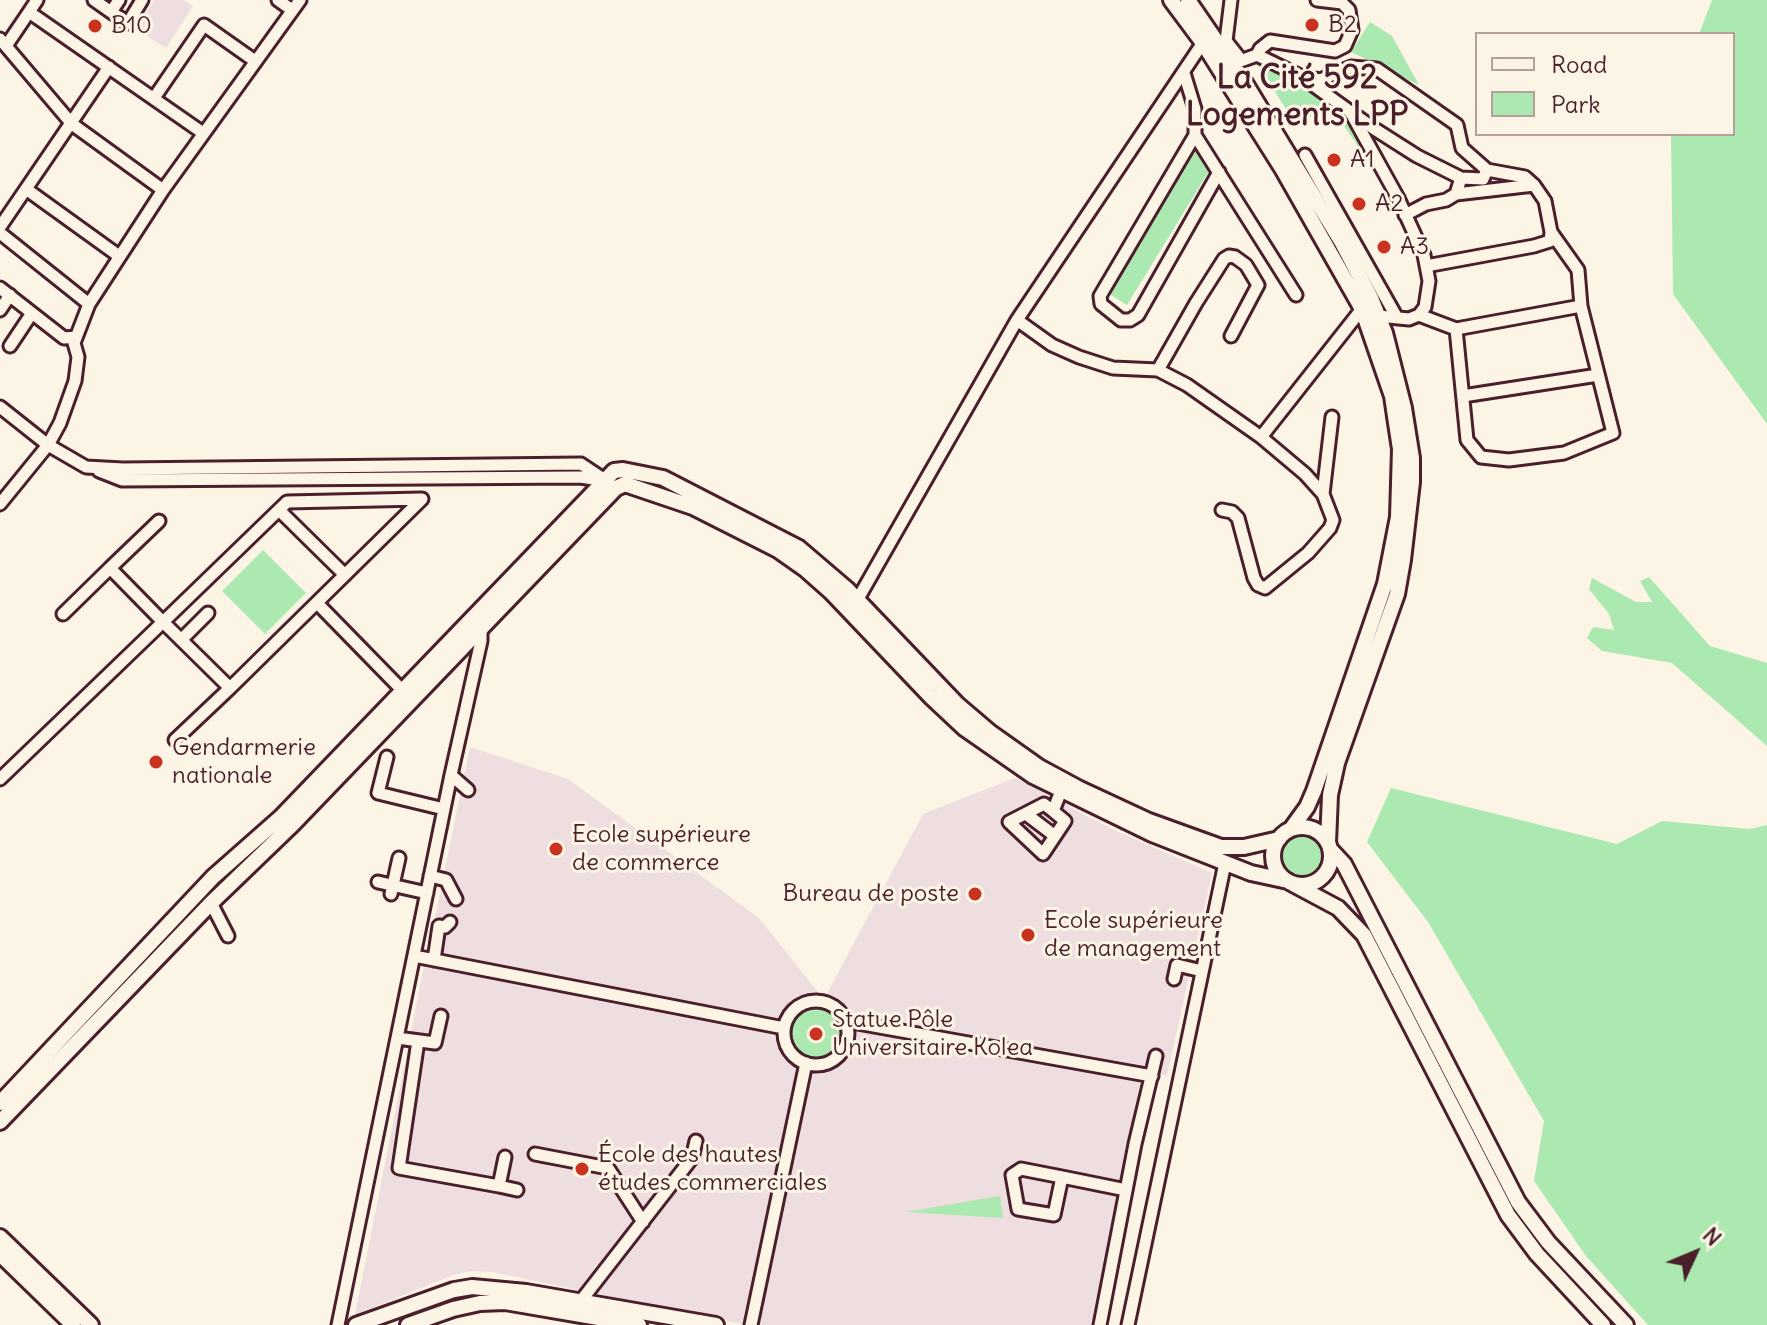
<!DOCTYPE html>
<html>
<head>
<meta charset="utf-8">
<style>
  body { margin:0 }
  #map { position:relative; width:1767px; height:1325px; overflow:hidden; background:#fcf5e5; font-family:Delius,sans-serif }
  canvas { display:block }
  .legend { position:absolute; left:1475px; top:32px; width:260px; height:104px; box-sizing:border-box; background:#fcf5e5; border:2px solid #b59f9b; margin:0; padding:10px 14px; list-style:none; font-size:24px; color:#4a1f2b }
  .legend li { display:flex; align-items:center; gap:16px; height:40px }
  .legend b { width:40px; border:2px solid #b59f9b }
  .north { position:absolute; left:1655px; top:1213px; width:80px; height:80px; -webkit-text-stroke:6px #fcf5e5; paint-order:stroke; rotate:46deg; font-size:22px; font-weight:700; line-height:32px; text-align:center; color:#4a1f2b }
  .north::after { content:''; display:block; margin:auto; width:28px; height:36px; background:#4a1f2b; clip-path:polygon(50% 0,100% 100%,50% 72%,0 100%) }
</style>
</head>
<body>
<div id="map">
<canvas width="1767" height="1325"></canvas>
<ul class="legend">
<li><b style="height:10px;background:#fcf5e5"></b>Road</li>
<li><b style="height:22px;background:#abe9b1"></b>Park</li>
</ul>
<div class="north">N</div>
</div>
<script>
const g = document.querySelector('canvas').getContext('2d');
g.lineJoin = 'round';
function paint(path, color) { g.fillStyle = color; g.fill(path, 'evenodd'); }
const toPath = rows => new Path2D(rows.map(r => 'M' + r).join(''));
function strokePath(path, color, width, dash) { g.strokeStyle = color; g.lineWidth = width; g.lineCap = dash ? 'butt' : 'round'; g.setLineDash(dash || []); g.stroke(path); }
function label(font, color, halo, rows, align = 'center') {
  g.font = font + ' Delius,sans-serif'; g.lineWidth = 6; g.setLineDash([]); g.textBaseline = 'middle'; g.strokeStyle = halo; g.fillStyle = color; for (const [text, x, y, turn = 0] of rows) {
    g.save(); g.translate(x, y); g.rotate((+turn || 0) * Math.PI / 180); g.textAlign = isNaN(turn) ? turn : align; if (halo) g.strokeText(text, 0, 0); g.fillText(text, 0, 0); g.restore();
  }
}
const built = toPath([
  [154,0,184,0,193,6,166,48,136,29],
  [470,747,568,779,759,918,821,996,813,995,795,1001,781,1015,779,1023,427,956],
  [1015,778,1112,829,1212,873,1167,1076,853,1016,834,1000,825,997,923,814],
  [425,961,778,1032,786,1059,801,1068,746,1325,492,1272,472,1271,453,1275,355,1315],
  [852,1030,1140,1082,1093,1325,757,1325,809,1069,822,1069,840,1061,848,1049]
]);
const green = toPath([
  [1712,0,1767,0,1767,424,1673,294,1671,134,1733,134,1733,34,1699,34],
  [1370,22,1392,36,1419,85,1351,52],
  [1257,64,1321,95,1346,114,1367,153,1365,157,1333,109,1295,123],
  [1195,147,1209,171,1127,305,1108,293],
  [263,550,306,593,265,634,222,591],
  [1649,577,1710,646,1767,663,1767,746,1672,663,1602,651,1587,638,1593,627,1614,630,1609,614,1589,589,1592,578,1636,602,1652,602,1640,581],
  [1391,788,1617,844,1662,821,1750,829,1767,825,1767,1325,1648,1325,1586,1256,1534,1181,1544,1121,1428,922,1367,842],
  '1281 856a22 22 0 1 1 44 0a22 22 0 1 1-44 0Z',
  '789 1033a27 27 0 1 1 54 0a27 27 0 1 1-54 0Z',
  [1000,1196,1003,1218,905,1212]
]);
const minor = toPath([
  [37,0,29,12,203,133],
  [94,0,111,12,119,0],
  [278,0,292,10],
  [1231,0,1226,41,1241,60],
  [111,12,128,23,142,0],
  [0,39,72,124,163,190],
  [6,46,29,12],
  [1257,55,1260,49,1270,41,1335,51,1345,46,1352,30,1349,10,1342,3,1317,0],
  [1232,64,1257,55,1302,77,1320,80,1351,67,1377,69,1457,125,1462,148,1487,170,1483,179,1461,178,1417,156,1373,128,1302,77],
  [1184,73,1195,109,1195,135,1296,295],
  [154,98,204,25,255,61],
  [1351,113,1398,198,1424,255,1429,281,1425,307,1419,315,1409,319,1378,316],
  [1195,135,1100,296,1101,304,1121,320,1130,320,1138,315,1219,172],
  [1305,155,1396,316],
  [26,189,119,256],
  [1456,194,1534,185,1525,177,1487,170],
  [1405,215,1426,204,1446,200,1456,194,1461,178],
  [0,227,109,67],
  [0,233,89,304],
  [1426,266,1534,246,1550,241,1551,232,1545,201,1534,185],
  [0,288,64,338,76,337],
  [0,310,10,295],
  [1419,315,1456,329,1581,306,1578,270,1551,232],
  [1017,320,1052,345,1079,357,1113,368,1158,370,1187,385,1261,437,1305,474,1323,494,1333,520,1330,528,1308,553,1265,588,1258,585,1254,578,1238,518,1232,512,1222,510],
  [1456,329,1467,440,1481,457,1509,460,1564,453,1613,433,1581,306],
  [10,346,32,313],
  [1158,370,1196,303,1224,259,1229,256,1235,257,1246,265,1258,285,1231,336],
  [1463,396,1598,375],
  [0,407,48,445,86,467,123,469,581,464,605,480],
  [1261,437,1365,305],
  [99,471,122,480,580,477,600,480],
  [1323,494,1332,417],
  [422,499,230,688,163,622,287,502,422,499],
  [0,504,48,445,60,423,75,381,78,357,74,343,89,304,163,190,300,0],
  [279,510,345,575],
  [110,568,159,521],
  [317,603,403,691],
  [855,604,1017,320,1206,38],
  [181,640,208,613],
  [175,740,230,688],
  [387,757,378,793,444,809],
  [451,775,468,790],
  [0,779,163,622,110,568,63,614],
  [1053,811,1065,821,1043,854,1009,822,1044,804,1053,811,1061,791],
  [1026,814,1055,836],
  [430,876,446,880,456,899],
  [378,882,427,893],
  [391,894,399,858],
  [211,903,228,936],
  [414,956,784,1028],
  [434,960,439,926,445,927,450,922],
  [1174,979,1177,965,1202,971],
  '784 1033a32 32 0 1 1 64 0a32 32 0 1 1-64 0Z',
  [846,1021,1152,1076],
  [397,1038,435,1043,441,1016],
  [418,1041,399,1168,499,1186],
  [535,1154,608,1168,643,1222],
  [505,1157,499,1186,517,1190],
  [1062,1177,1054,1215,1018,1209,1012,1175,1021,1169,1062,1177,1067,1178,1126,1190],
  [580,1302,692,1158,696,1141],
  [338,1325,451,775,481,641,481,625],
  [751,1325,806,1063],
  [1100,1325,1135,1144,1156,1056],
  [1128,1325,1225,863]
]);
const major = toPath([
  [1171,0,1203,43,1283,170,1362,309,1392,396,1396,423,1400,449,1398,517,1385,584,1314,791,1307,807,1291,829],
  [1188,0,1245,83,1341,241,1371,298,1385,333,1404,408,1412,458,1412,482,1403,560,1397,594,1337,763,1330,795,1328,843],
  '1273 856a29 29 0 1 1 58 0a29 29 0 1 1-58 0Z',
  [1330,849,1344,864,1518,1202,1548,1242,1626,1325],
  [1293,884,1338,908,1364,935,1508,1215,1537,1254,1603,1325],
  [0,1103,213,877,281,817,614,471,623,470,663,478,799,548,847,589,957,704,991,733,1039,767,1078,788,1149,821,1221,847,1244,847,1279,839],
  [0,1122,211,903,293,824,616,488,625,484,693,507,778,550,805,569,831,592,932,698,964,728,1033,776,1152,834,1251,873,1288,881],
  [0,1237,91,1325],
  [0,1254,73,1325],
  [356,1325,454,1290,472,1287,526,1292,716,1325],
  [408,1325,453,1309,480,1303,505,1302,639,1325]
]);
const markers = [
  [1312,25,8,"#c8321e"],
  [95,26,8,"#c8321e"],
  [1334,160,8,"#c8321e"],
  [1359,204,8,"#c8321e"],
  [1384,247,8,"#c8321e"],
  [156,762,8,"#c8321e"],
  [556,849,8,"#c8321e"],
  [975,894,8,"#c8321e"],
  [1028,935,8,"#c8321e"],
  [816,1034,8,"#c8321e"],
  [582,1169,8,"#c8321e"]
];
const poiNames = [
  ["B2",1328,25],
  ["B10",111,26],
  ["A1",1350,160],
  ["A2",1375,204],
  ["A3",1400,247],
  ["Gendarmerie",172,748],
  ["nationale",172,776],
  ["Ecole supérieure",572,835],
  ["de commerce",572,863],
  ["Bureau de poste",959,894,"right"],
  ["Ecole supérieure",1044,921],
  ["de management",1044,949],
  ["Statue Pôle",832,1020],
  ["Universitaire Kolea",832,1048],
  ["École des hautes",598,1155],
  ["études commerciales",598,1183]
];
const districtNames = [
  ["La Cité 592",1297,79],
  ["Logements LPP",1297,116]
];
paint(built, '#eedee0');
paint(green, '#abe9b1');
strokePath(minor, '#4a1f2b', 17);
strokePath(major, '#4a1f2b', 20);
strokePath(minor, '#fcf5e5', 11);
strokePath(major, '#fcf5e5', 14);
for (const [x, y, r, color] of markers) { const dot = new Path2D(); dot.arc(x, y, r, 0, 2 * Math.PI); g.fillStyle = color; g.fill(dot); strokePath(dot, '#fcf5e5', 3); }
label('24px', '#4a1f2b', '#fcf5e5', poiNames, 'left');
label('bold 32px', '#4a1f2b', '#fcf5e5', districtNames);
</script>
</body>
</html>
